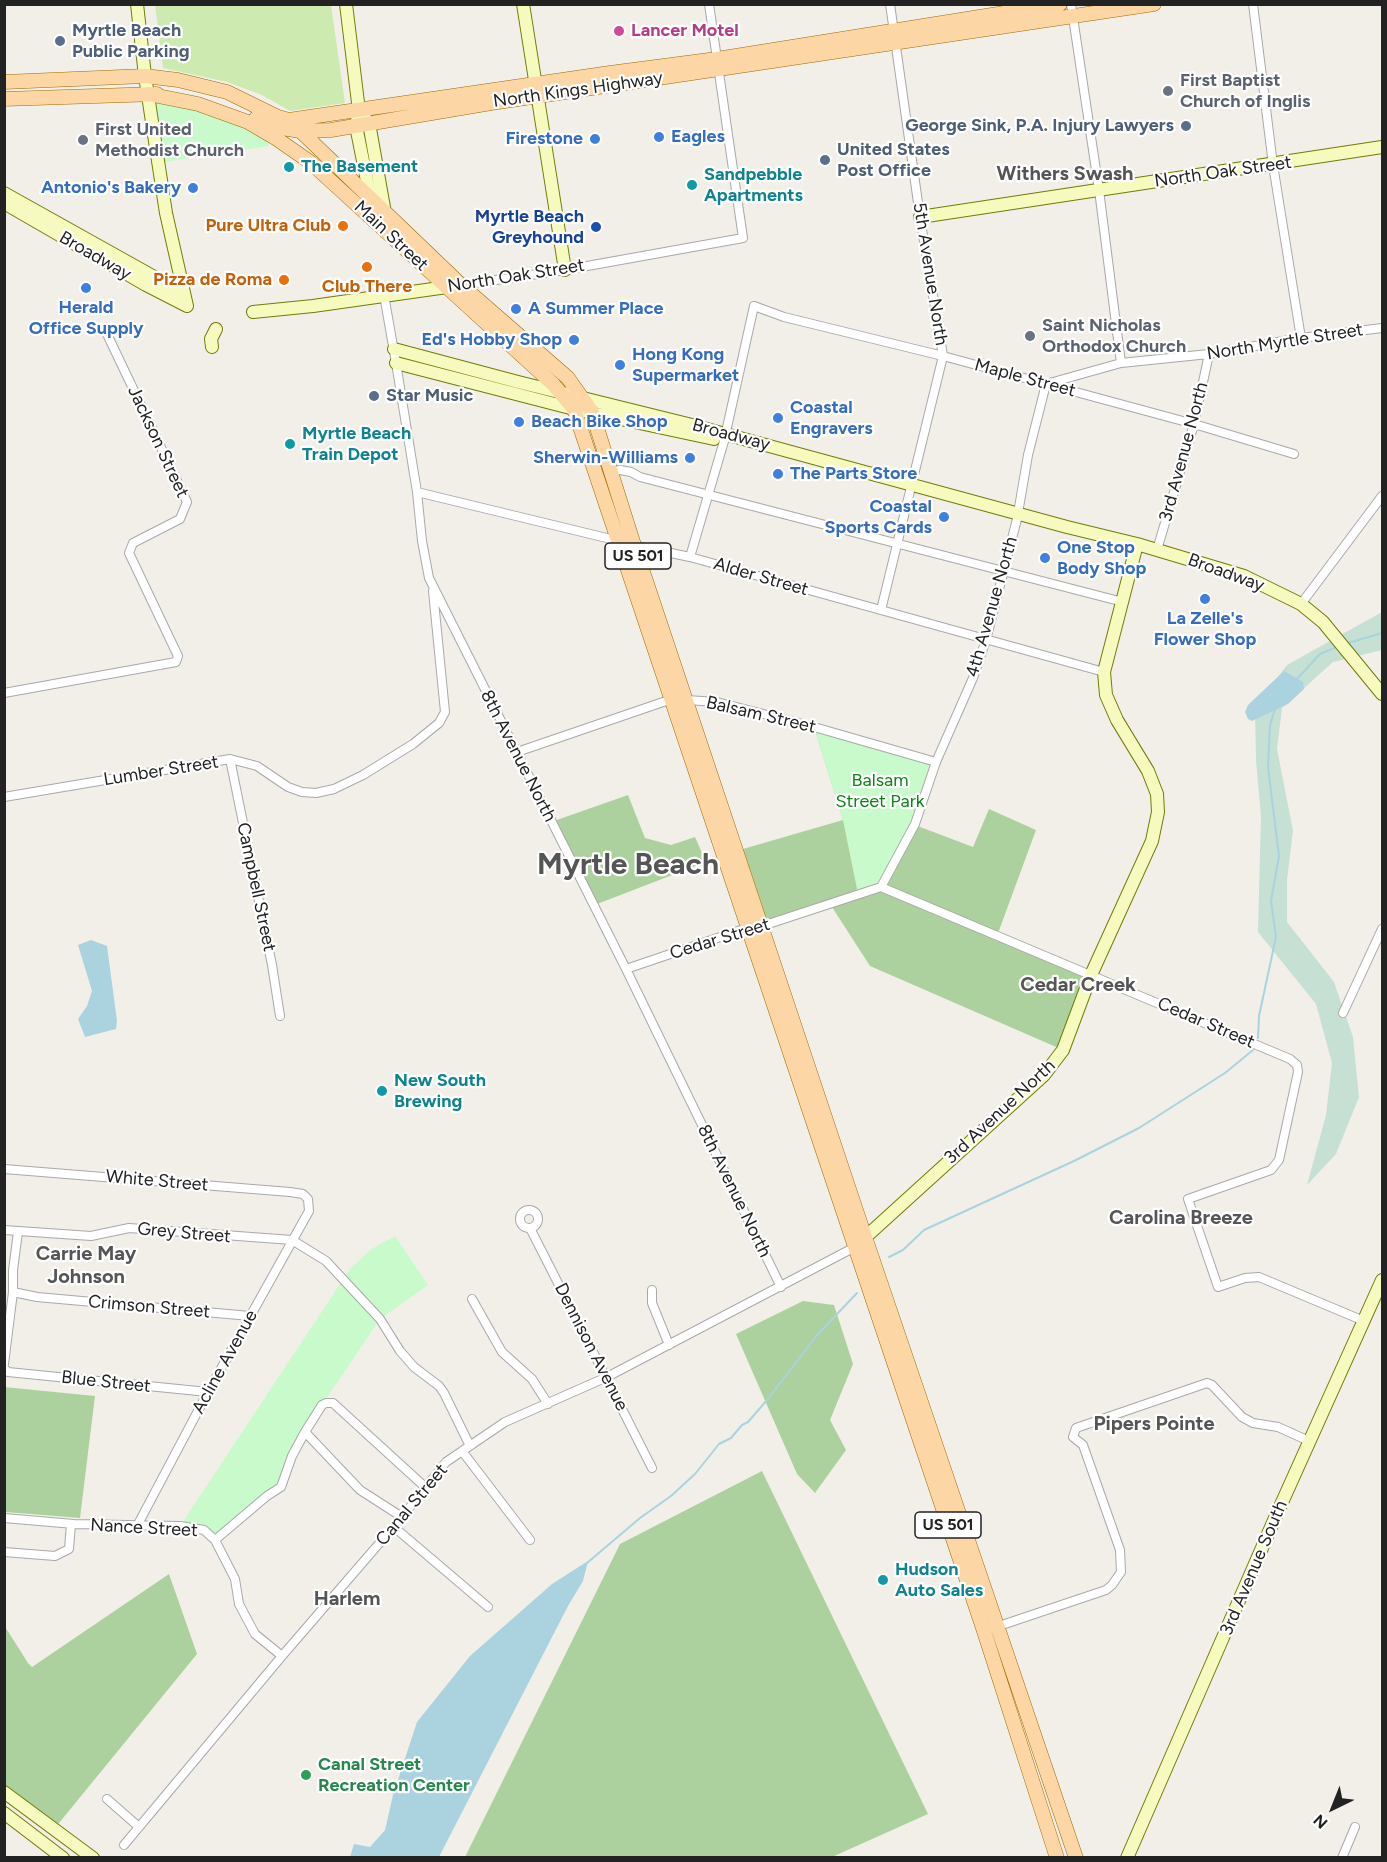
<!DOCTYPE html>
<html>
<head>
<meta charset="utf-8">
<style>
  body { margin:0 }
  #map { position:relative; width:1387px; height:1862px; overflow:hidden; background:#f2efe9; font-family:Figtree,sans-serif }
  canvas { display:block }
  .frame { position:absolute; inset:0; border:6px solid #222; pointer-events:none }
  .north { position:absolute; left:1303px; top:1778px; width:60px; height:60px; -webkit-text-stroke:4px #fff; paint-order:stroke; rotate:223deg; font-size:16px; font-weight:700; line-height:24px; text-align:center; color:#222 }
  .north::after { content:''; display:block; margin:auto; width:21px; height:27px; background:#222; clip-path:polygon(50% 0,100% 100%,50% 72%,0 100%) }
</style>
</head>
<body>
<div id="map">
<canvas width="1387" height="1862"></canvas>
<div class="frame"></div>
<div class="north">N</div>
</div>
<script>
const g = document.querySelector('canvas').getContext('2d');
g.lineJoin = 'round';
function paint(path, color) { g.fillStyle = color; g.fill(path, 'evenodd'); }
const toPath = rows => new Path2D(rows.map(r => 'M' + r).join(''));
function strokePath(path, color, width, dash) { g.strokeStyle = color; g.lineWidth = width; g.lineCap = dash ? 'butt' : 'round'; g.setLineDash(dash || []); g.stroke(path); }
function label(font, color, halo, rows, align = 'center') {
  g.font = font + ' Figtree,sans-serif'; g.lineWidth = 4.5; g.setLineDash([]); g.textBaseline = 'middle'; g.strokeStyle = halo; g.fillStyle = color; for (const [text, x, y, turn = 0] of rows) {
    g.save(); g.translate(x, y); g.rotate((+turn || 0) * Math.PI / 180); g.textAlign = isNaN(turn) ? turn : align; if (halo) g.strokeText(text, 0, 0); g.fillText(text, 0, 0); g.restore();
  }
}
const grass = toPath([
  [155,5,331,5,345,103,290,111,262,95,227,82,163,68]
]);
const forest = toPath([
  [814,727,915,825,973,847,989,809,1036,830,997,936,1091,975,1063,1050,870,966,830,904,763,926,736,851,843,820],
  [628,795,645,838,671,845,695,837,706,862,592,906,551,822],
  [803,1301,834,1305,853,1364,830,1420,846,1450,815,1493,797,1474,736,1334],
  [4,1387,95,1396,80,1518,5,1512],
  [762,1471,928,1814,832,1857,465,1857,620,1544],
  [169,1574,197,1654,55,1828,5,1792,4,1625,28,1663,32,1667]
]);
const wetland = toPath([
  [1382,612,1382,650,1333,662,1282,708,1277,749,1293,831,1287,880,1287,922,1334,982,1353,1037,1359,1097,1336,1154,1307,1185,1326,1115,1332,1063,1316,1004,1258,932,1261,817,1256,760,1255,707,1287,665]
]);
const park = toPath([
  [148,94,266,132,269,146,158,163],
  [814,727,936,762,915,824,881,887,858,894,843,820],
  [395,1236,428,1285,380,1319,322,1405,281,1487,215,1540,197,1528,180,1526,350,1269,370,1250]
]);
const water = toPath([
  [1284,671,1303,682,1304,689,1288,704,1252,721,1248,719,1245,712,1248,705],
  [91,940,107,946,117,1021,116,1029,85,1037,78,1019,87,1006,92,991,78,945],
  [588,1561,583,1581,568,1606,439,1857,350,1857,354,1844,370,1847,385,1830,393,1795,417,1722,470,1656,552,1584]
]);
const stream = toPath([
  [1348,643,1382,633],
  [1295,681,1320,654,1337,647],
  [1258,1038,1259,1016,1276,937,1271,901,1279,856,1268,767,1270,725,1275,709],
  [889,1257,903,1250,924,1230,1074,1161,1139,1128,1225,1073,1253,1050],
  [587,1563,640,1518,671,1496,695,1474,719,1444,731,1438,742,1425,748,1422,767,1400,818,1334,857,1293]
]);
const street = toPath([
  [1071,4,1099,190,1121,363],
  [1253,4,1273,165,1301,338],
  [461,285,565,270,743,238,709,4],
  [384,295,396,363,417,492,422,541,429,578,626,969,781,1287],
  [610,472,620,470,631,472,640,477,1123,602],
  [417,492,619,541],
  [632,545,690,557,1104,672],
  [1157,550,1194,424,1209,354],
  [690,557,724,441,754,306,784,317,943,356,1194,424,1294,454],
  [1301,604,1382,496],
  [881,610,943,356,920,217,890,4],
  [4,693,176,662,178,656,129,553,133,543,180,519,187,502,107,334],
  [517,752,672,699,717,702,814,727,936,762],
  [230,759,272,965,280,1016],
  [4,797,230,759,257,766,288,787,302,792,316,793,334,789,363,775,413,744,439,723,445,712,433,591],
  [881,887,915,824,936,762,973,678,986,640,1017,519,1028,455,1046,384,1121,363,1209,354,1301,338,1382,328],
  [626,969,741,930,750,930,881,887,1290,1059,1297,1065,1298,1072,1279,1160,1271,1170,1188,1199,1218,1287,1245,1278,1259,1277,1364,1321],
  [1343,1013,1382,929],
  [4,1169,290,1192,303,1194,308,1199,309,1211,208,1392,137,1526],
  '520 1219a9 9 0 1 1 18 0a9 9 0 1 1-18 0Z',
  [530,1228,652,1468],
  [4,1230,91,1236,129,1228,292,1240,326,1261,380,1319,400,1351,414,1367,439,1386,444,1393,470,1446],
  [652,1290,652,1303,669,1345],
  [13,1292,37,1297,250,1316],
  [472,1299,502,1352,532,1379,548,1404],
  [4,1364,13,1292,13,1270,18,1232],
  [4,1368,8,1372,208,1392],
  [305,1432,360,1490,402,1517],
  [462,1451,530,1540],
  [4,1518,74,1524,180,1526,204,1530,215,1540,235,1579,239,1604,255,1634,282,1656],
  [394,1527,488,1607],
  [215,1540,267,1496,281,1487,292,1456,305,1432,322,1405,326,1403,333,1403,425,1487],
  [4,1552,55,1556,69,1549,71,1524],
  [993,1628,1106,1590,1112,1585,1121,1572,1120,1550,1083,1445,1073,1437,1076,1428,1207,1383,1212,1385,1242,1417,1253,1423,1278,1427,1309,1441],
  [107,1799,139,1827],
  [124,1845,282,1656,402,1517,446,1462,505,1422,607,1377,855,1247],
  [1342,1858,1355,1827]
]);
const secondary = toPath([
  [137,4,145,76,166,213,187,306],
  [346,4,359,111,356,126,371,201],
  [523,4,565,270],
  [364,117,369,123,385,213],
  [4,193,183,293],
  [4,203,146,285,187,306],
  [920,217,1382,147],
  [253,312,313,306,454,286],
  [212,347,211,339,216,329],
  [394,349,518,382,692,425,1067,527,1137,544,1244,576,1301,604,1323,622,1382,694],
  [396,363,574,409,714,439],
  [859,1243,1044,1075,1063,1050,1091,975,1152,841,1158,812,1157,794,1148,771,1117,720,1106,695,1104,672,1137,544],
  [4,1792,93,1858],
  [4,1813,63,1858],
  [1127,1858,1275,1518,1382,1280]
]);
const primary = toPath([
  [4,82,145,76,178,80,227,92,278,117,289,120,610,73,717,59,1060,4],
  [148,94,198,104,248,122,277,139,310,162,553,384,574,409,984,1631,1057,1858],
  [4,99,157,94],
  [256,118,277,127,300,131,331,130,491,103,1154,4],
  [289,120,461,285,568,378,592,412,634,545,865,1237,1076,1858]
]);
const markers = [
  [619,31,6,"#d1479c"],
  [60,41,6,"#5c6f8a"],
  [1168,91,6,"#6b7280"],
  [1186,126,6,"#5c6f8a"],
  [659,137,6,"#3f7fe0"],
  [595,139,6,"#3f7fe0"],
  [83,140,6,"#6b7280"],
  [825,160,6,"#5c6f8a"],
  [289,167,6,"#0f9aa8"],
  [692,185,6,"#0f9aa8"],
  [193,188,6,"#3f7fe0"],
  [343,226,6,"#e8710a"],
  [596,227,6,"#1a4fb4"],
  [367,267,6,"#e8710a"],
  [284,280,6,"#e8710a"],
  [86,288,6,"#3f7fe0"],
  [516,309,6,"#3f7fe0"],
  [1030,336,6,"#6b7280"],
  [574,340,6,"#3f7fe0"],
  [620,365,6,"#3f7fe0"],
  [374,396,6,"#5c6f8a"],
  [778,418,6,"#3f7fe0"],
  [519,422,6,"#3f7fe0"],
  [290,444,6,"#0f9aa8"],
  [690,458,6,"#3f7fe0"],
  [778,474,6,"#3f7fe0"],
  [944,517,6,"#3f7fe0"],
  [1045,558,6,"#3f7fe0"],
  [1205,599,6,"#3f7fe0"],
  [382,1091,6,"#0f9aa8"],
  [883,1580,6,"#0f9aa8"],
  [306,1775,6,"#2e9e5b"]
];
const shields = [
  [638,556,66],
  [948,1525,66]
];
const shieldNames = [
  ["US 501",638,556],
  ["US 501",948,1525]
];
const serviceNames = [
  ["Myrtle Beach",72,31],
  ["Public Parking",72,52],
  ["George Sink, P.A. Injury Lawyers",1174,126,"right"],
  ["United States",837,150],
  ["Post Office",837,171],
  ["Star Music",386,396]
];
const hotelNames = [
  ["Lancer Motel",631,31]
];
const worshipNames = [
  ["First Baptist",1180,81],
  ["Church of Inglis",1180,102],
  ["First United",95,130],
  ["Methodist Church",95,151],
  ["Saint Nicholas",1042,326],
  ["Orthodox Church",1042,347]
];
const streetNames = [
  ["North Kings Highway",578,90,-8],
  ["North Oak Street",1223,172,-8],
  ["Main Street",391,236,43],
  ["Broadway",95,256,30],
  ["5th Avenue North",930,274,81],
  ["North Oak Street",516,276,-9],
  ["North Myrtle Street",1285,342,-9],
  ["Maple Street",1025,378,15],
  ["Broadway",731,435,15],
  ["Jackson Street",158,442,65],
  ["3rd Avenue North",1184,452,-75],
  ["Broadway",1226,573,20],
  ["Alder Street",761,577,16],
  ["4th Avenue North",992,607,-74],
  ["Balsam Street",761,715,13],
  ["8th Avenue North",518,756,63],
  ["Lumber Street",161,771,-9],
  ["Campbell Street",256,887,78],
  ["Cedar Street",720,939,-17],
  ["Cedar Street",1206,1023,23],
  ["3rd Avenue North",1000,1112,-43],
  ["White Street",157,1181,5],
  ["8th Avenue North",734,1191,64],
  ["Grey Street",184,1233,5],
  ["Crimson Street",149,1307,5],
  ["Dennison Avenue",591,1347,63],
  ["Acline Avenue",225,1362,-61],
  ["Blue Street",106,1382,6],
  ["Canal Street",412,1505,-50],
  ["Nance Street",144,1528,3],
  ["3rd Avenue South",1254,1568,-67]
];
const shopNames = [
  ["Eagles",671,137],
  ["Firestone",583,139,"right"],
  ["Antonio's Bakery",181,188,"right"],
  ["Herald",86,308,"center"],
  ["Office Supply",86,329,"center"],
  ["A Summer Place",528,309],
  ["Ed's Hobby Shop",562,340,"right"],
  ["Hong Kong",632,355],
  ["Supermarket",632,376],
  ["Coastal",790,408],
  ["Engravers",790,429],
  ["Beach Bike Shop",531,422],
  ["Sherwin-Williams",678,458,"right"],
  ["The Parts Store",790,474],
  ["Coastal",932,507,"right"],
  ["Sports Cards",932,528,"right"],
  ["One Stop",1057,548],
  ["Body Shop",1057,569],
  ["La Zelle's",1205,619,"center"],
  ["Flower Shop",1205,640,"center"]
];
const cultureNames = [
  ["The Basement",301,167],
  ["Sandpebble",704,175],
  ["Apartments",704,196],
  ["Myrtle Beach",302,434],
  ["Train Depot",302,455],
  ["New South",394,1081],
  ["Brewing",394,1102],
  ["Hudson",895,1570],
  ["Auto Sales",895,1591]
];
const transitNames = [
  ["Myrtle Beach",584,217],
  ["Greyhound",584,238]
];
const foodNames = [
  ["Pure Ultra Club",331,226],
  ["Pizza de Roma",272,280],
  ["Club There",367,287,"center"]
];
const parkNames = [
  ["Balsam",880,781],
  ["Street Park",880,802]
];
const leisureNames = [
  ["Canal Street",318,1765],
  ["Recreation Center",318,1786]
];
const neighbourhoodNames = [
  ["Withers Swash",1065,174],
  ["Cedar Creek",1078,985],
  ["Carolina Breeze",1181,1218],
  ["Carrie May",86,1254],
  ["Johnson",86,1277],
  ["Pipers Pointe",1154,1424],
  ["Harlem",347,1599]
];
const townNames = [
  ["Myrtle Beach",628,865]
];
paint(grass, '#cdebb0');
paint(forest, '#add19e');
paint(wetland, '#c6e0d4');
paint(park, '#c8facc');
paint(water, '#aad3df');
strokePath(stream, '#aad3df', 2);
strokePath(street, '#a9a9a9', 10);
strokePath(secondary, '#707d05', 14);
strokePath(primary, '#a06b00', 15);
strokePath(street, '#fff', 8);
strokePath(secondary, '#f7fabf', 12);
strokePath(primary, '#fcd6a4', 14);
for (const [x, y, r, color] of markers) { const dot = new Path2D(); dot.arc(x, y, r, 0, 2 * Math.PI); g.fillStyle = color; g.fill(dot); strokePath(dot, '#fff', 2); }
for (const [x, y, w] of shields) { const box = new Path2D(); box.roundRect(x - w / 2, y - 13, w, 26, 4.5); g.fillStyle = '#fff'; g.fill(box); strokePath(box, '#222', 1.5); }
label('bold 16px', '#222', null, shieldNames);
label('bold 18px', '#4e5e75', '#fff', serviceNames, 'left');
label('bold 18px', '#b23c85', '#fff', hotelNames, 'left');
label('bold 18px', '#5b616d', '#fff', worshipNames, 'left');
label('18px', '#222', '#fff', streetNames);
label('bold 18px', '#366cbe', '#fff', shopNames, 'left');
label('bold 18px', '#0d838f', '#fff', cultureNames, 'left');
label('bold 18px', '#164399', '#fff', transitNames, 'right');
label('bold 18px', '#c56008', '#fff', foodNames, 'right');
label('18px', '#0c8416', '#fff', parkNames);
label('bold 18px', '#27864d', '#fff', leisureNames, 'left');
label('bold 20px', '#555', '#fff', neighbourhoodNames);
label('bold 30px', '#555', '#fff', townNames);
</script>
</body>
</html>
